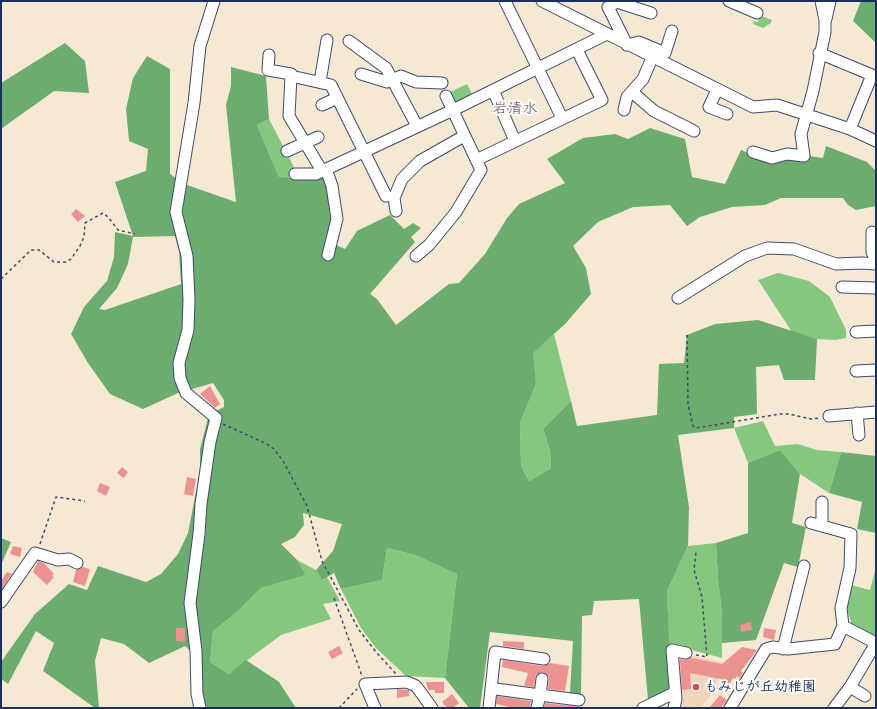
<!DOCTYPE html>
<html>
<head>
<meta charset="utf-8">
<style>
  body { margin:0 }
  #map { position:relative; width:877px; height:709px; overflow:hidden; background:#f6e9d3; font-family:"Balsamiq Sans",sans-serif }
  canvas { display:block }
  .frame { position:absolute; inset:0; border:2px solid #1b2f5e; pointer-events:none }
</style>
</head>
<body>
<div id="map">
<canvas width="877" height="709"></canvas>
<div class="frame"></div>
</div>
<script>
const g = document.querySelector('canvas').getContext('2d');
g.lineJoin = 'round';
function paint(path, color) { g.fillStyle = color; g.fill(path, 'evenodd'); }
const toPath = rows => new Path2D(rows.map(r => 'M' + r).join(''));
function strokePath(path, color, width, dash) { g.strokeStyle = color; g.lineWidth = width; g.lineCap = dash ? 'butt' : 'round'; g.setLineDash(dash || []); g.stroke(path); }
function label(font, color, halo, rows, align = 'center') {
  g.font = font + ' "Balsamiq Sans","Klee One",sans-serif'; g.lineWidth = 4; g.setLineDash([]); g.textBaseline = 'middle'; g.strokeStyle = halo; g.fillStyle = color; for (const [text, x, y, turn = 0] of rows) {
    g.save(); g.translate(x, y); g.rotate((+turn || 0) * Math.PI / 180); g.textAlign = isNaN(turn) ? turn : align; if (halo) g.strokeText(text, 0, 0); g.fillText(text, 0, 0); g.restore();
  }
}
const built = toPath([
  [674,652,726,663,724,671,718,680,711,695,701,708,677,708]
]);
const green = toPath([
  [759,15,772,20,771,23,763,28,753,24,754,21,758,22],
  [467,84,472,94,456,102,453,101,448,93],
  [269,119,295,169,293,177,279,177,257,125],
  [778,273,809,281,830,297,846,330,846,338,835,340,817,339,792,332,758,280],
  [554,334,571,401,543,429,550,450,551,468,529,481,521,466,520,423,536,384,532,353],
  [763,421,775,446,798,444,817,450,841,452,829,493,800,474,780,450,748,463,734,428],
  [716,543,718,579,722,613,722,658,669,644,667,591,688,546],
  [387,548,415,555,457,574,445,678,406,676,376,648,361,628,341,589,382,580],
  [297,560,316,570,322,580,327,577,340,601,323,604,331,619,281,635,229,674,210,662,213,631,237,612,261,588,306,575],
  [876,567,876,639,852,625,845,603,851,585,870,590]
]);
const forest = toPath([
  [861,1,876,1,876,43,853,21],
  [65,43,85,61,89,93,54,91,1,129,1,83],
  [147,56,170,69,170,174,184,184,236,202,226,105,231,86,231,67,266,76,269,119,257,125,279,177,326,178,333,220,333,256,336,245,345,249,357,231,390,215,404,229,413,223,421,228,411,237,415,242,370,294,377,299,396,325,449,284,459,283,485,254,507,218,519,204,565,183,547,159,583,138,615,134,628,139,650,128,685,139,692,177,725,184,741,150,751,154,809,160,809,156,823,158,826,146,867,162,876,171,876,206,856,210,848,205,843,198,781,198,765,205,732,207,700,217,687,226,670,205,633,207,598,222,573,246,586,268,591,294,565,324,533,353,536,384,520,423,521,466,529,481,551,468,550,450,543,429,571,401,577,426,657,415,659,364,684,363,687,335,715,324,758,320,817,339,815,380,784,380,779,365,756,367,757,414,734,417,734,428,678,435,689,507,688,546,667,591,671,684,668,693,648,700,639,599,594,601,592,615,582,616,581,697,570,693,573,641,490,632,480,708,469,708,445,678,457,574,415,555,387,548,382,580,341,589,334,573,322,580,316,570,333,551,342,524,303,513,304,525,295,537,281,544,297,560,306,575,261,588,237,612,213,631,210,662,229,674,246,660,279,682,296,708,195,708,193,653,185,646,149,663,124,644,101,638,95,661,99,708,95,708,43,671,54,643,36,631,8,684,1,679,1,662,35,614,69,584,87,590,98,566,146,582,161,574,178,554,188,533,200,471,200,449,209,414,224,407,224,400,213,383,178,393,143,409,110,394,88,363,71,334,84,307,107,281,114,257,115,232,133,236,115,182,146,171,148,149,129,141,126,109,133,78],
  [175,236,179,252,181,284,105,310,99,309,117,288,128,264,133,237],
  [780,450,800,474,792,523,806,527,798,567,784,563,756,640,722,643,722,613,718,579,716,543,748,533,748,463],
  [841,452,876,456,876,533,857,529,862,502,829,493],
  [1,538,11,542,1,565]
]);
const building = toPath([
  [76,209,85,216,78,222,71,214],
  [210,386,220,404,215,408,200,394],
  [122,467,128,472,124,478,117,473],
  [187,477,196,479,193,496,184,494],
  [100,483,110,487,106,496,97,491],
  [13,546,22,548,20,557,10,554],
  [38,561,44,563,54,574,52,576,54,577,47,585,33,572],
  [83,567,90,569,85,586,73,582,76,570],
  [7,572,12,574,1,590,1,581],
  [751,622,752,630,741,632,740,625],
  [176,628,185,628,185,642,176,641],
  [764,628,776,630,774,640,763,637],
  [503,641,524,642,524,649,503,646],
  [339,646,343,653,332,659,328,652],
  [742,647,757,650,741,671,743,673,740,678,737,676,735,679,733,678,729,685,721,679,690,673,691,689,682,690,680,659,688,660,691,658,722,664],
  [503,660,543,666,550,663,569,666,565,691,548,689,549,677,543,672,536,675,534,687,524,686,528,673,502,667],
  [426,682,444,682,444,693,435,693,435,690,428,690],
  [397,689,409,690,409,696,397,698],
  [452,694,459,703,453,708,447,708,442,702],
  [720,695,727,700,721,708,709,708],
  [497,696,531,701,530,708,513,708,496,704],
  [545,703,581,707,581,708,544,708]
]);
const path = toPath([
  [1,279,31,250,39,250,54,262,66,262,71,259,80,246,84,237,85,223,103,213,108,217,118,230,135,234],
  [687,335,688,404,693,426,696,428,780,414,789,414,811,419,820,418],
  [223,424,267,444,274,449,283,461,307,506,322,561,359,630,376,652,396,674],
  [40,544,56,497,85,501],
  [334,598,362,676],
  [696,655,707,657,702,597,694,570,696,552],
  [339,708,357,689]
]);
const minor = toPath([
  [505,1,562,118],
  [542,1,753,107,777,105,850,129,876,141],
  [729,1,757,13],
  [651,13,617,2,608,7,627,45,639,42,665,53,672,31],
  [826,19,830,1],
  [349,41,386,68,417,126],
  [819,53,872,75,850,129],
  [269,55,268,70,291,74,291,76],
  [361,74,387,82,401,76,416,82,442,83],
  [320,82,327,40],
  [493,90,515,141],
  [717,90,709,107,727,114],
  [632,92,654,111,694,131],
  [322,105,337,98],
  [624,110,627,97,643,79,652,58],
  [287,151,318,137],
  [753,152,772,158,787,154,804,156,801,134,813,91,825,32,825,20,821,1],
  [476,160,602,100,577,50],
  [326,169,332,186,337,219,328,255],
  [322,171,289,116,291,76,331,85,386,196],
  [295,174,316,174,453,110,607,34],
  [396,211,394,198,402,179,420,161,464,136],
  [872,232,872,252,876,261],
  [416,256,429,245,456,212,481,170,446,96],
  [842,287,876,288],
  [678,298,745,256,767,248,794,249,836,264,862,263,876,264],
  [856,332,876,331],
  [856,371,876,370],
  [857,413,859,435],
  [829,416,876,412],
  [811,523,851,534,850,568,841,608,843,626],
  [822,526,822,502],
  [1,602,35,553,58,560,69,559,77,563],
  [783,649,804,566],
  [542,679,540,695,579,700],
  [496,689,540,695,537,708],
  [865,696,850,687,876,643],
  [200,708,197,694,196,651,190,603,199,534,201,504,210,442,216,418,186,393,180,378,179,363,188,330,189,300,187,256,176,212,194,103,200,46,214,1],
  [375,708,365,684,407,682,416,686,432,708],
  [489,708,495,652,544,659],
  [643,708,674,693],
  [674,708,676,699,672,650,686,653],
  [730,708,766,649,773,647,788,649,835,644,843,626,876,643],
  [834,708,850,687]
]);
const markers = [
  [696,687,4,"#d1495b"]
];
const poiNames = [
  ["もみじが丘幼稚園",704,687]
];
const neighbourhoodNames = [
  ["岩清水",515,109]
];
paint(built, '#f2d5bd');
paint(green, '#86c77f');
paint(forest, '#6cac6e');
paint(building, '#ea9391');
strokePath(minor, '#3c4b70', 13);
strokePath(path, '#3c4b70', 1.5, [3, 3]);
strokePath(minor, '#fff', 11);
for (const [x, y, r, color] of markers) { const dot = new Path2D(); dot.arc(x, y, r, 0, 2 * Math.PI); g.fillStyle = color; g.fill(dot); strokePath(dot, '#fdfcf7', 1.5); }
label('bold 14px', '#1b2f5e', '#fdfcf7', poiNames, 'left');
label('15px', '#635270', '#fdfcf7', neighbourhoodNames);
</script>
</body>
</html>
